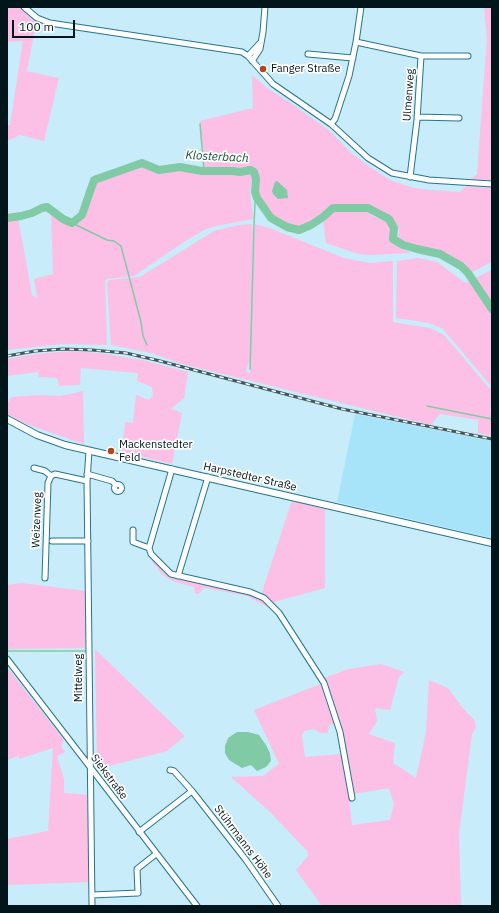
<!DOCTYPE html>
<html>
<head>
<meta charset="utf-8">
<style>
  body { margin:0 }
  #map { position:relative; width:499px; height:913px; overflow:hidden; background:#c8ecf9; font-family:"IBM Plex Sans",sans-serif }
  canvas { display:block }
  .frame { position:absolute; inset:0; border:8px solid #01151b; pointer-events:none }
  .scale { position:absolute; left:12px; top:20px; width:63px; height:18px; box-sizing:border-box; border:2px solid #01151b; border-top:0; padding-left:5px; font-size:12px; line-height:14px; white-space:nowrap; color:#01151b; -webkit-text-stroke:3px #fff; paint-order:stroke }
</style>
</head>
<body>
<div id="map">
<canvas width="499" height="913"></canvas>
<div class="frame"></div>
<div class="scale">100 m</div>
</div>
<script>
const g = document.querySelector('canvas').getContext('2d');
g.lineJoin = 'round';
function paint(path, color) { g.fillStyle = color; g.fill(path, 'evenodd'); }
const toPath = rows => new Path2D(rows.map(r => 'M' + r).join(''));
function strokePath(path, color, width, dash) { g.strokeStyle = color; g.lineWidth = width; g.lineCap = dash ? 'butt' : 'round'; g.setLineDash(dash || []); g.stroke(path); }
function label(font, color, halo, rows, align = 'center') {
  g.font = font + ' "IBM Plex Sans",sans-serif'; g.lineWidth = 3.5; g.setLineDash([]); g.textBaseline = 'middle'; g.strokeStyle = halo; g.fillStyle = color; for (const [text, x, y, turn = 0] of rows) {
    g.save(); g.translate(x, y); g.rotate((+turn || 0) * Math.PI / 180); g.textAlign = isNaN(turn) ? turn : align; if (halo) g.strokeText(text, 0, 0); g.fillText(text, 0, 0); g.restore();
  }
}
const built = toPath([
  [355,414,492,441,492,538,337,502]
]);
const green = toPath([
  [7,7,20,7,36,23,27,71,21,70,59,78,44,141,20,135,7,141,7,125,10,125,23,41,7,42],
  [484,7,492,7,492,180,471,179,477,174,487,39],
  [252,75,267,88,295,106,331,132,350,152,370,167,390,180,414,188,430,190,460,192,466,186,492,188,492,262,472,272,459,263,438,252,413,246,398,238,399,231,398,226,389,216,370,206,332,206,328,207,310,223,297,228,293,228,272,216,263,204,257,191,258,175,254,167,240,169,204,168,200,121,253,108],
  [142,164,158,171,181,170,201,173,250,173,252,177,250,192,253,219,216,226,206,229,187,240,134,276,107,279,105,281,107,345,62,344,7,350,7,219,18,218,32,295,37,299,34,279,53,274,51,213,61,221,75,225,87,212,97,182],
  [351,210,365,211,373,216,381,218,388,223,392,229,389,238,391,243,411,253,368,255,358,254,326,243,323,220,335,211],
  [252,224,253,233,249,361,246,371,250,374,255,224,272,229,344,258,370,263,393,261,393,322,430,328,444,335,490,389,491,386,443,329,429,323,396,318,397,261,418,258,437,262,464,282,471,282,492,311,492,399,490,412,492,413,492,436,478,433,478,420,440,414,431,425,182,364,151,353,111,345,107,282,109,280,140,277,214,231,239,225],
  [492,270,492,306,473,279],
  [72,351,99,353,142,360,188,372,184,398,171,409,182,413,172,464,122,452,125,422,133,423,136,395,149,400,153,395,152,387,137,381,138,373,81,368,80,385,59,386,57,378,39,377,38,372,7,376,7,359,36,354],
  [83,391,84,444,26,424,7,414,7,404,11,397,40,395,60,396],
  [292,500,325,509,325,588,274,602,266,606,247,596,206,588,203,588,200,593,197,594,195,593,194,587,179,583,169,579,161,573,151,560,155,559,170,575,259,596,262,592],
  [21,583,86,591,85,648,7,649,7,585],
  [95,649,185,736,167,751,97,769],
  [381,664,404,672,399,677,390,710,375,708,377,721,369,734,395,743,393,763,416,778,426,732,429,680,448,688,462,707,475,721,476,727,472,734,459,833,461,906,322,906,296,870,308,856,307,851,270,812,231,777,263,776,279,764,254,710,323,683,336,723,329,725,328,733,320,733,314,729,304,731,302,736,305,757,342,754,348,787,352,825,390,820,394,804,389,788,353,794,343,732,341,730,324,678,349,669],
  [7,667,64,740,61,746,65,752,57,756,64,779,64,793,88,795,90,882,7,885,7,839,48,831,53,748,19,759,19,756,7,760]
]);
const water = toPath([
  [277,181,287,190,288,198,278,199,273,194,272,191,275,182],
  [237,732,248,732,259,735,266,745,270,753,271,761,266,767,257,771,251,765,242,768,229,760,225,753,225,746,228,738]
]);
const stream = toPath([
  [200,124,204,171],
  [72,223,107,240,114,241,121,246,141,322,143,336,147,345],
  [250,369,254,226,255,202,257,198],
  [427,406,492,419],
  [7,651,86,651]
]);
const river = toPath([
  [7,218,21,216,32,213,42,208,47,207,63,219,72,223,82,215,94,180,142,163,159,170,180,167,202,171,233,171,240,172,251,170,254,172,256,179,255,192,257,198,271,218,287,227,299,230,311,225,323,217,333,208,368,208,389,219,394,228,393,239,403,245,417,249,440,254,461,266,468,273,492,309]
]);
const minor = toPath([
  [24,7,37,18,50,23,242,52,248,56,273,84,331,124,368,158,392,173,429,180,492,184],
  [356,42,421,56,417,120,410,177],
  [308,54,353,58],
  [248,56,260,43],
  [421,56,468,56],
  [252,61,260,49,263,32,265,7],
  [417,117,459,118],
  [331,124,335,119,349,76,356,42,361,7],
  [89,451,87,481,92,906],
  [34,468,45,471,51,476],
  [172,469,149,548,151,554,171,574,250,592,264,598,279,613,324,683,340,732,352,798],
  [87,474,112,481,116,485],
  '114.5 488a3.5 3.5 0 1 1 7 0a3.5 3.5 0 1 1-7 0Z',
  [133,530,133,542,149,548],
  [52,541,88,541],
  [178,576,208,477],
  [45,578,48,483,51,476,55,474,87,481],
  [7,659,197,906],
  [170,770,174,771,192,791],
  [139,832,192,791,246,860,278,906],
  [92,895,138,893,137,869,156,854]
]);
const tertiary = toPath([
  [7,419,37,435,65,445,492,543]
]);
const rail = toPath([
  [7,356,35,351,63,349,92,350,126,353,160,361,342,409,492,439]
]);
const markers = [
  [263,69,4,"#ad481b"],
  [111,451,4,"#ad481b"]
];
const poiNames = [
  ["Fanger Straße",271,69],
  ["Mackenstedter",119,445],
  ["Feld",119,458]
];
const streetNames = [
  ["Ulmenweg",409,95,-86],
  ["Harpstedter Straße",250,477,13],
  ["Weizenweg",37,520,-88],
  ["Mittelweg",79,678,-90],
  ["Siekstraße",109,777,53],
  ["Stührmanns Höhe",243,842,53]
];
const waterNames = [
  ["Klosterbach",217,157,3]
];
paint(built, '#a7e4f9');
paint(green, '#fcbfe5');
paint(water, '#81caa6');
strokePath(stream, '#81caa6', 1.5);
strokePath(river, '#81caa6', 8);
strokePath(minor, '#25758c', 7);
strokePath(tertiary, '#25758c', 8);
strokePath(minor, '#fff', 5);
strokePath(tertiary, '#fff', 6);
strokePath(rail, '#3f5860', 3);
strokePath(rail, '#fff', 1.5, [4.5]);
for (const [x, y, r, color] of markers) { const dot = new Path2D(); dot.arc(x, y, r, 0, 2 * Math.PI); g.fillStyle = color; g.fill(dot); strokePath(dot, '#fff', 1.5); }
label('11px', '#01151b', '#fff', poiNames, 'left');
label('11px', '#01151b', '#fff', streetNames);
label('italic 12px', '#175038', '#fff', waterNames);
</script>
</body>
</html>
